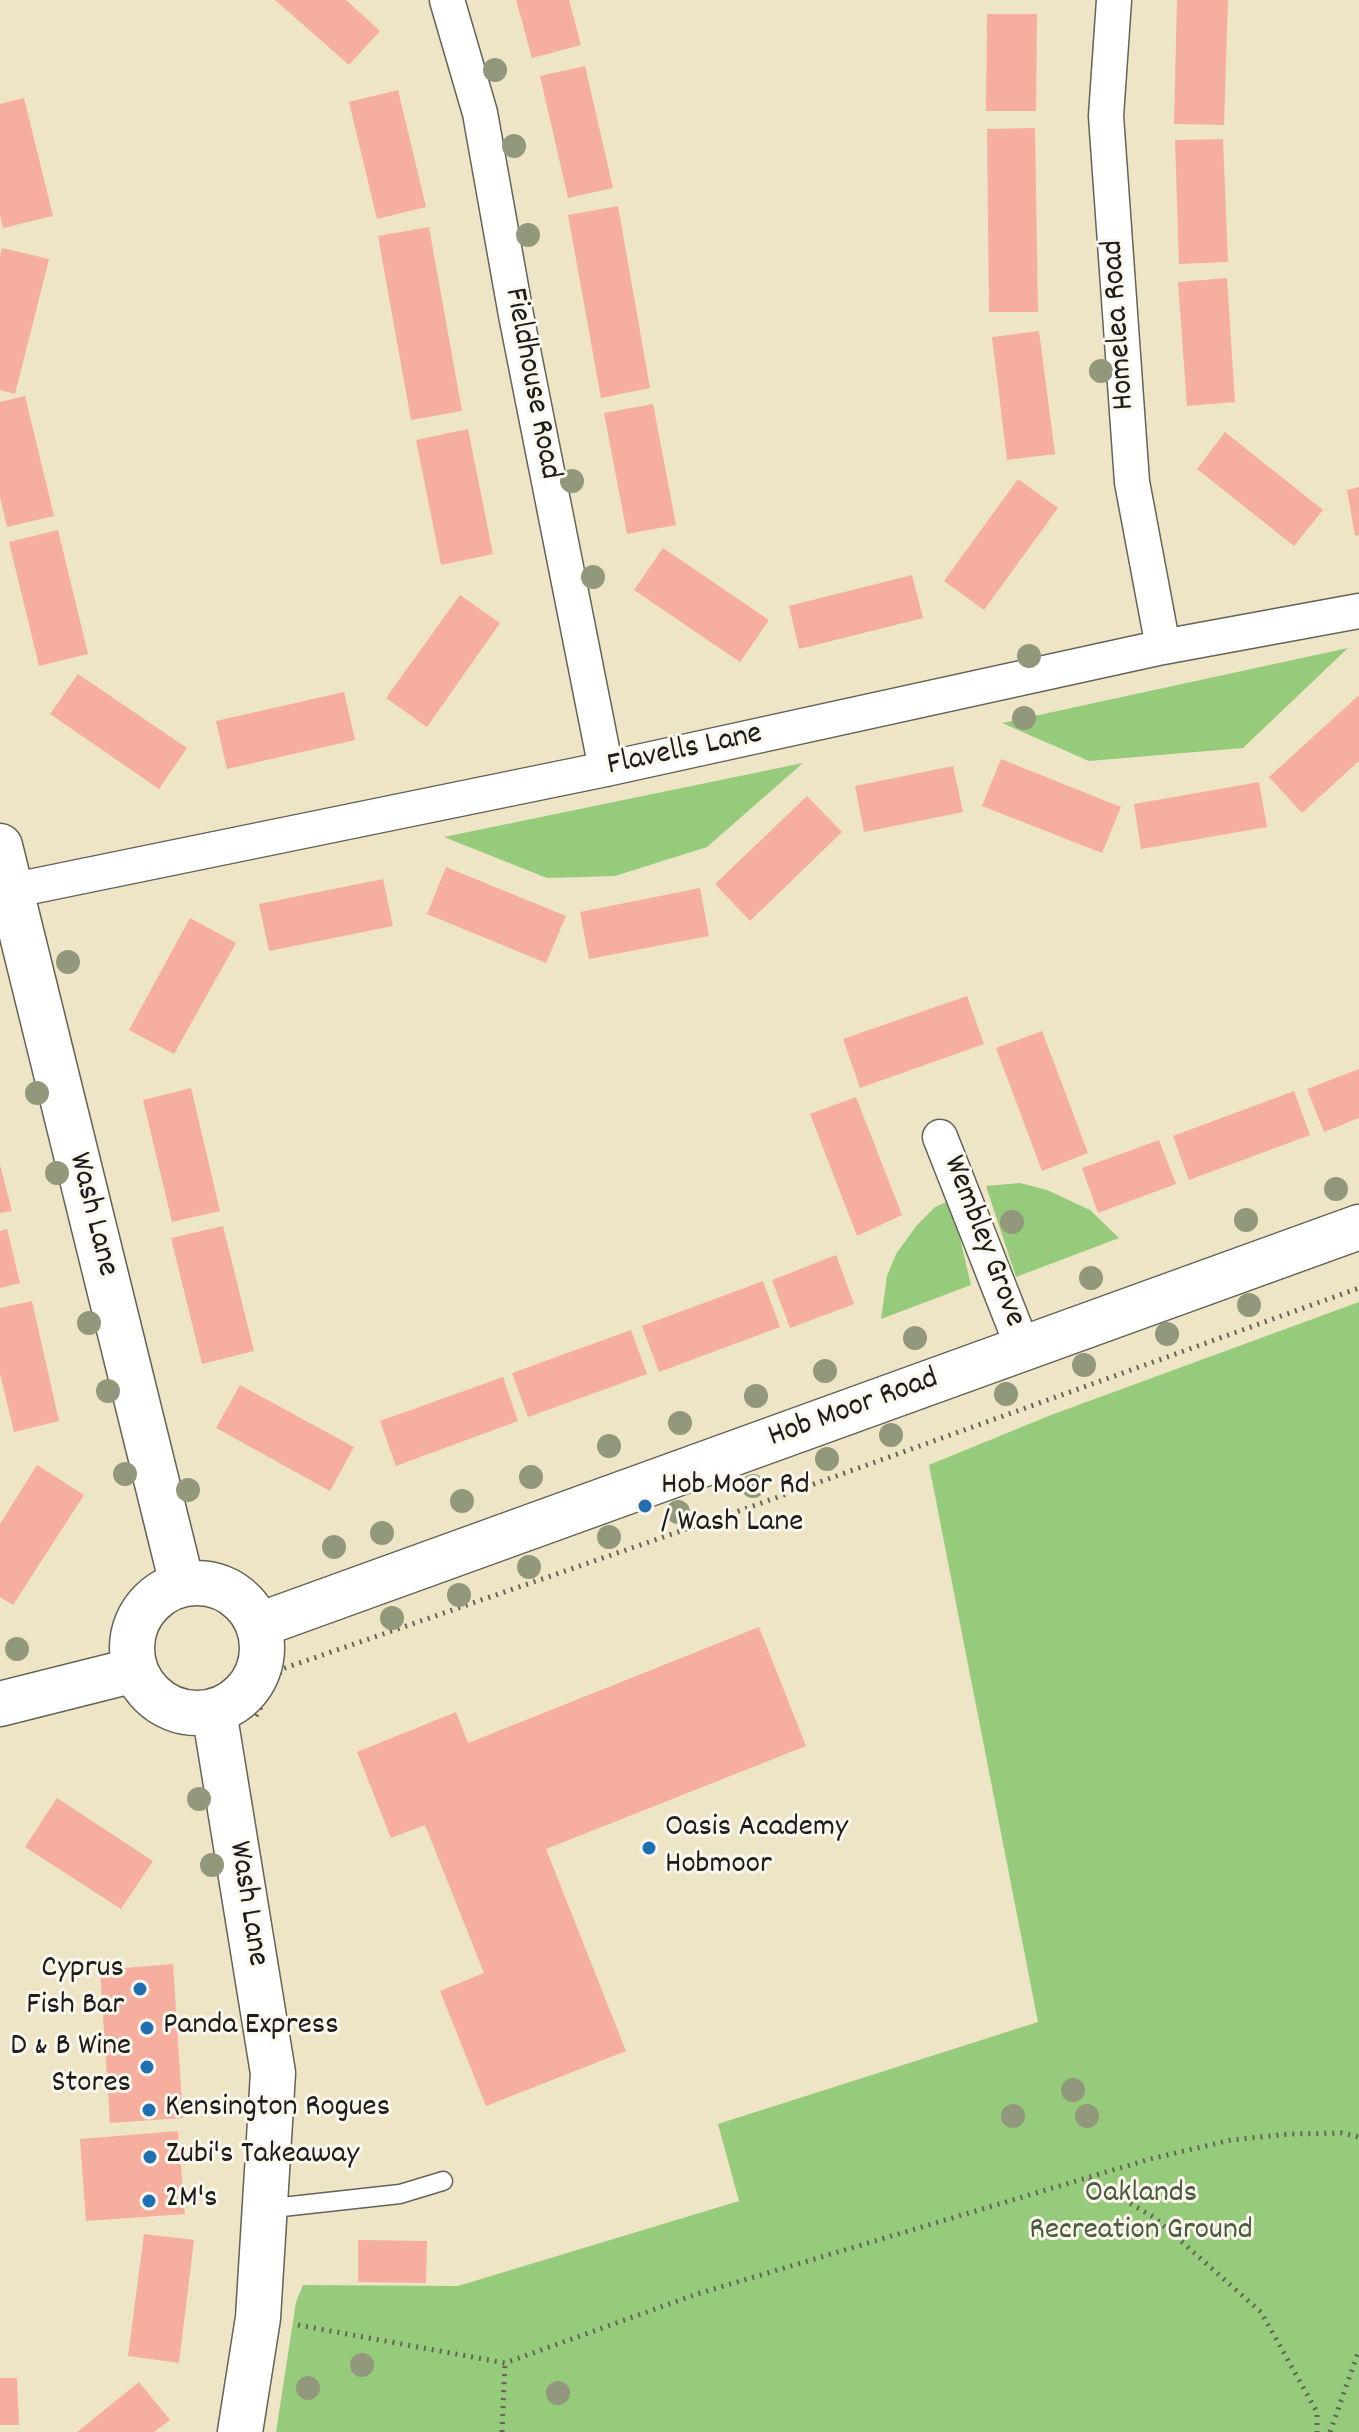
<!DOCTYPE html>
<html>
<head>
<meta charset="utf-8">
<style>
  body { margin:0 }
  canvas { display:block; background:#ede5c6 }
</style>
</head>
<body>
<canvas width="1359" height="2432"></canvas>
<script>
const g = document.querySelector('canvas').getContext('2d');
g.lineJoin = 'round';
function paint(path, color) { g.fillStyle = color; g.fill(path, 'evenodd'); }
const toPath = rows => new Path2D(rows.map(r => 'M' + r).join(''));
function strokePath(path, color, width, dash) { g.strokeStyle = color; g.lineWidth = width; g.lineCap = dash ? 'butt' : 'round'; g.setLineDash(dash || []); g.stroke(path); }
function label(font, color, halo, rows, align = 'center') {
  g.font = font + ' Dekko,sans-serif'; g.lineWidth = 6; g.setLineDash([]); g.textBaseline = 'middle'; g.strokeStyle = halo; g.fillStyle = color; for (const [text, x, y, turn = 0] of rows) {
    g.save(); g.translate(x, y); g.rotate((+turn || 0) * Math.PI / 180); g.textAlign = isNaN(turn) ? turn : align; if (halo) g.strokeText(text, 0, 0); g.fillText(text, 0, 0); g.restore();
  }
}
const green = toPath([
  [1348,648,1243,748,1089,761,1002,723],
  [803,763,707,847,615,876,547,878,444,837],
  [1020,1183,1047,1190,1090,1210,1119,1238,1016,1277,986,1186],
  [951,1200,971,1285,881,1319,887,1276,896,1254,917,1225,935,1207],
  [1359,1302,1359,2432,276,2432,296,2302,303,2285,458,2286,739,2201,718,2124,1038,2022,929,1465,1051,1415]
]);
const building = toPath([
  [275,0,346,0,380,31,349,65],
  [516,0,569,0,581,45,532,58],
  [1177,0,1228,0,1224,125,1174,124],
  [987,14,1037,14,1036,111,986,111],
  [585,66,613,188,568,198,540,76],
  [398,90,426,207,377,219,349,102],
  [24,98,53,216,3,228,0,215,0,104],
  [1035,128,1038,312,989,312,987,129],
  [1223,139,1228,262,1179,264,1175,140],
  [618,206,650,388,601,398,568,215],
  [429,227,462,411,411,420,378,236],
  [2,248,49,259,15,394,0,390,0,257],
  [1227,278,1235,402,1187,406,1178,282],
  [1039,331,1055,454,1007,460,992,337],
  [25,396,54,516,7,527,0,497,0,402],
  [653,404,676,525,627,534,604,413],
  [468,429,493,554,441,565,416,440],
  [1225,432,1323,510,1294,546,1197,469],
  [1018,479,1058,508,984,610,944,581],
  [1359,487,1359,535,1355,536,1347,490],
  [58,530,88,654,39,666,9,542],
  [663,548,769,620,740,662,634,590],
  [912,575,923,618,799,649,789,606],
  [460,595,500,623,427,727,386,698],
  [78,674,187,748,159,789,50,714],
  [344,692,355,740,227,769,216,721],
  [1359,695,1359,761,1302,813,1269,777],
  [1001,759,1121,807,1102,853,982,806],
  [953,766,963,812,864,832,855,786],
  [1259,782,1267,827,1141,849,1134,804],
  [807,796,842,832,750,921,715,884],
  [446,867,566,916,546,963,427,914],
  [383,879,393,926,269,951,259,904],
  [700,888,709,936,589,959,580,912],
  [190,918,236,943,174,1054,129,1030],
  [967,996,984,1044,860,1088,843,1039],
  [1042,1031,1088,1153,1042,1171,996,1048],
  [1359,1069,1359,1118,1324,1132,1307,1089],
  [191,1088,220,1211,172,1222,143,1100],
  [1294,1091,1310,1135,1189,1180,1173,1136],
  [856,1097,902,1215,857,1236,810,1114],
  [1159,1140,1176,1184,1098,1213,1082,1168],
  [0,1165,12,1211,0,1213],
  [223,1226,254,1351,202,1364,171,1238],
  [7,1229,20,1283,0,1288,0,1231],
  [836,1255,854,1304,790,1328,772,1280],
  [763,1281,780,1327,659,1372,642,1326],
  [32,1301,59,1421,14,1432,0,1373,0,1308],
  [631,1330,647,1374,528,1417,512,1373],
  [503,1377,518,1421,396,1466,380,1421],
  [240,1385,354,1447,330,1491,216,1428],
  [37,1465,84,1495,13,1605,0,1597,0,1524],
  [759,1627,806,1746,546,1849,626,2051,486,2106,440,1991,484,1973,425,1825,391,1838,357,1752,456,1712,468,1743],
  [57,1798,153,1861,121,1909,25,1847],
  [173,1964,183,2118,110,2123,100,1970],
  [178,2131,185,2214,86,2221,80,2139],
  [144,2234,194,2240,179,2363,128,2356],
  [358,2240,427,2241,426,2283,358,2282],
  [0,2378,17,2378,19,2425,0,2425],
  [139,2382,170,2420,154,2432,77,2432]
]);
const path = toPath([
  [256,1716,282,1669,753,1506,1359,1288],
  [1089,2179,1155,2218,1261,2312,1317,2412,1317,2432],
  [298,2325,505,2363,697,2294,1150,2159,1231,2140,1289,2134,1342,2133,1359,2137],
  [502,2432,505,2363],
  [1330,2432,1359,2350]
]);
const lane = toPath([
  [264,2209,400,2194,443,2181]
]);
const street = toPath([
  [447,0,480,113,516,315,606,769],
  [1114,0,1106,116,1132,482,1163,647],
  [10,891,606,769,1163,647,1359,611],
  [940,1137,1023,1348]
]);
const secondary = toPath([
  [0,846,182,1584],
  '132 1648a65 65 0 1 1 130 0a65 65 0 1 1-130 0Z',
  [259,1625,1359,1227],
  [0,1704,135,1670],
  [214,1711,273,2073,258,2318,240,2432]
]);
const trees = [
  [495,70],
  [514,146],
  [528,235],
  [1101,371],
  [572,481],
  [593,577],
  [1029,656],
  [1024,718],
  [68,962],
  [37,1093],
  [57,1173],
  [1336,1189],
  [1246,1220],
  [1012,1222],
  [1091,1278],
  [1249,1305],
  [89,1323],
  [1167,1334],
  [915,1338],
  [1084,1365],
  [825,1371],
  [108,1391],
  [1006,1394],
  [756,1396],
  [680,1423],
  [891,1435],
  [609,1446],
  [827,1459],
  [125,1474],
  [531,1477],
  [753,1486],
  [188,1490],
  [462,1501],
  [678,1512],
  [382,1533],
  [609,1537],
  [334,1547],
  [529,1567],
  [459,1595],
  [392,1618],
  [17,1649],
  [199,1799],
  [212,1865],
  [1073,2090],
  [1013,2116],
  [1087,2116],
  [362,2365],
  [308,2388],
  [558,2393]
];
const markers = [
  [645,1506,8,"#1f6fb2"],
  [649,1848,8,"#1f6fb2"],
  [140,1989,8,"#1f6fb2"],
  [147,2028,8,"#1f6fb2"],
  [147,2067,8,"#1f6fb2"],
  [149,2110,8,"#1f6fb2"],
  [150,2157,8,"#1f6fb2"],
  [149,2201,8,"#1f6fb2"]
];
const streetNames = [
  ["Homelea Road",1121,325,-94],
  ["Fieldhouse Road",530,384,79],
  ["Flavells Lane",685,752,-12],
  ["Wash Lane",91,1215,76],
  ["Wembley Grove",982,1242,69],
  ["Hob Moor Road",854,1410,-20],
  ["Wash Lane",246,1904,81]
];
const poiNames = [
  ["Hob Moor Rd",661,1488],
  ["/ Wash Lane",661,1525],
  ["Oasis Academy",665,1830],
  ["Hobmoor",665,1867],
  ["Cyprus",124,1971,"right"],
  ["Fish Bar",124,2008,"right"],
  ["Panda Express",163,2028],
  ["D & B Wine",131,2049,"right"],
  ["Stores",131,2086,"right"],
  ["Kensington Rogues",165,2110],
  ["Zubi's Takeaway",166,2157],
  ["2M's",165,2201]
];
const parkNames = [
  ["Oaklands",1141,2196],
  ["Recreation Ground",1141,2233]
];
paint(green, '#97cb7c');
paint(building, '#f6af9f');
strokePath(lane, '#656258', 21);
strokePath(street, '#656258', 37);
strokePath(secondary, '#656258', 47);
strokePath(path, '#656258', 5, [2, 6]);
strokePath(lane, '#fff', 18);
strokePath(street, '#fff', 34);
strokePath(secondary, '#fff', 44);
g.fillStyle = '#92987b';
for (const [x, y] of trees) { g.beginPath(); g.arc(x, y, 12, 0, 2 * Math.PI); g.fill(); }
for (const [x, y, r, color] of markers) { const dot = new Path2D(); dot.arc(x, y, r, 0, 2 * Math.PI); g.fillStyle = color; g.fill(dot); strokePath(dot, '#fbf7ec', 3); }
label('32px', '#1c1c1c', '#fbf7ec', streetNames);
label('32px', '#1c1c1c', '#fbf7ec', poiNames, 'left');
label('32px', '#47593e', '#fbf7ec', parkNames);
</script>
</body>
</html>
